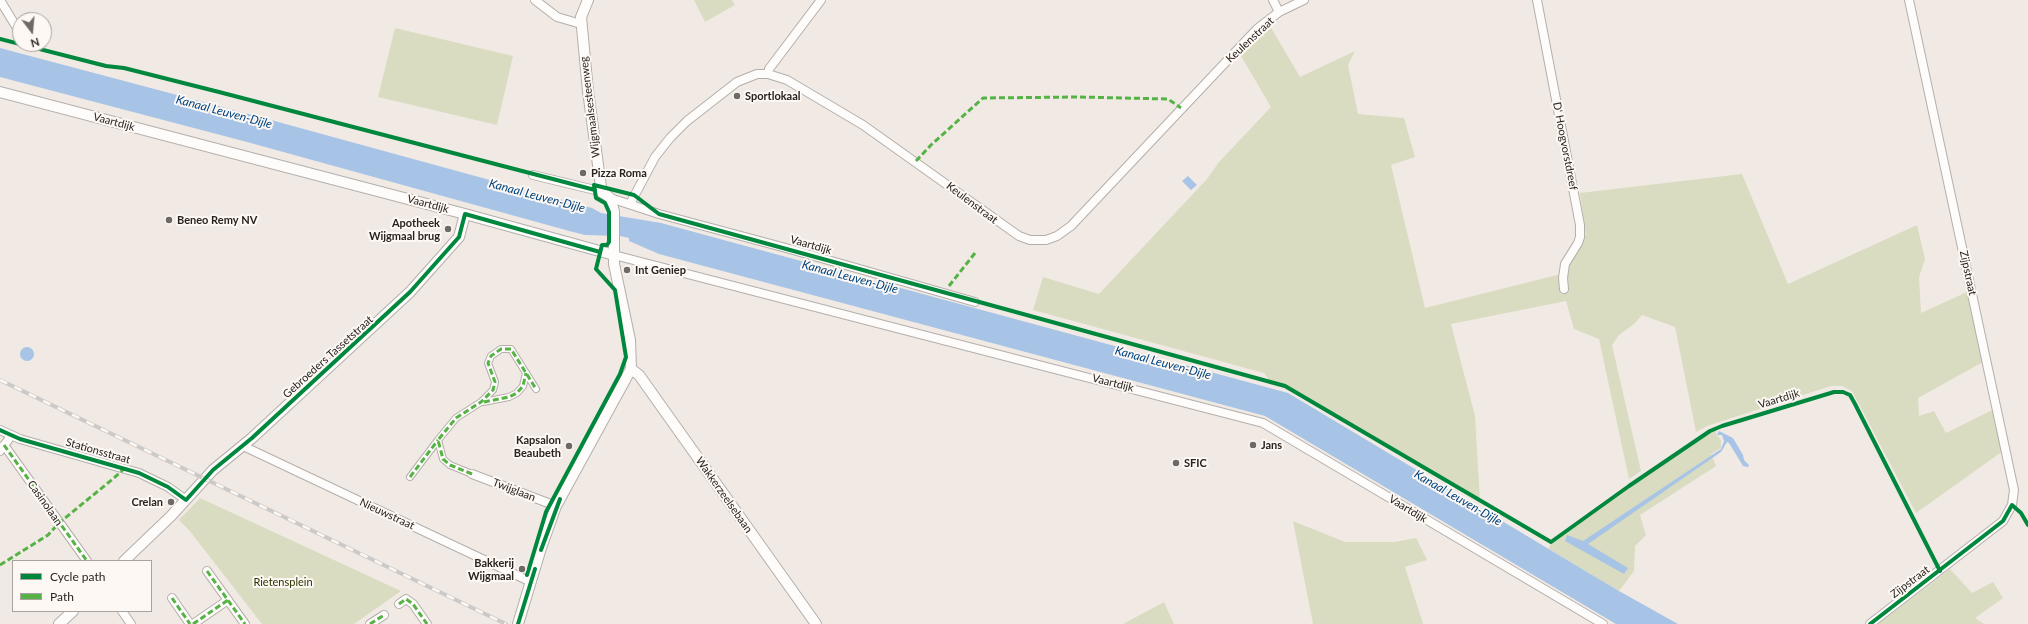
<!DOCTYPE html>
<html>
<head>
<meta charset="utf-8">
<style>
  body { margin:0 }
  #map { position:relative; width:2028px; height:624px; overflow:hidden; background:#f1eae4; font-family:Lato,sans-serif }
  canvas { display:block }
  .legend { position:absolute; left:12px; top:560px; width:140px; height:52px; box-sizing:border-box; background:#fdf8f4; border:1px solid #a8a39f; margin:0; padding:5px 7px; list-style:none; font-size:12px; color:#28231f }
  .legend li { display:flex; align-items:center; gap:8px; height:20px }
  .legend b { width:20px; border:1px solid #a8a39f }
  .north { position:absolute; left:12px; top:12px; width:40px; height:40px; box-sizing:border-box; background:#fdf8f4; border:1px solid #a8a39f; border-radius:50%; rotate:164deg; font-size:11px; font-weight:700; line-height:16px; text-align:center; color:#28231f }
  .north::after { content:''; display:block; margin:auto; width:14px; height:18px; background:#6e6964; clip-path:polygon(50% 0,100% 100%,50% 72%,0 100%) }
</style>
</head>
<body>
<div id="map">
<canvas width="2028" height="624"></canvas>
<ul class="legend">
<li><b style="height:5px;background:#00873e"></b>Cycle path</li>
<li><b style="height:5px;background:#56b245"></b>Path</li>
</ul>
<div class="north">N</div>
</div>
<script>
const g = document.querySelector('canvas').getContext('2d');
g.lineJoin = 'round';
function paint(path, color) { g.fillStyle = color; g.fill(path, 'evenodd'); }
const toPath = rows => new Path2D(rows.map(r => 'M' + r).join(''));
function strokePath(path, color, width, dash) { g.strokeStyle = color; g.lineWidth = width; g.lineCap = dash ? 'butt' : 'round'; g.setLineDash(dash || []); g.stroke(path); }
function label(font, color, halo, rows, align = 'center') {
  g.font = font + ' Lato,sans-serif'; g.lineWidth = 4; g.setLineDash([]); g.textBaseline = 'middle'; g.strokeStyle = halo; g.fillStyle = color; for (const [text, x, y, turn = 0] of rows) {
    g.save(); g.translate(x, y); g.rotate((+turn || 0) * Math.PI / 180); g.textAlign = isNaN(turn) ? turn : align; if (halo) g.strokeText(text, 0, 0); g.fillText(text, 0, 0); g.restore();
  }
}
const green = toPath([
  [694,0,732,0,735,5,705,22],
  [1270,26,1300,77,1355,51,1348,65,1358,114,1404,118,1415,157,1391,165,1425,308,1561,274,1574,242,1586,235,1580,193,1742,174,1788,284,1917,225,1925,259,1919,277,1921,313,1967,292,1983,362,1918,398,1919,416,1934,411,1946,433,1994,409,2003,451,1916,513,1852,391,1842,386,1831,386,1707,426,1696,432,1675,327,1642,315,1634,324,1619,335,1612,345,1641,471,1629,479,1599,339,1574,329,1566,301,1451,324,1475,416,1480,500,1296,392,1271,382,1264,373,1033,310,1043,277,1099,294,1207,179,1219,162,1271,107,1241,56],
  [395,28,513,56,497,125,378,97],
  [1717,428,1716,434,1721,440,1721,448,1711,454,1716,466,1640,515,1646,535,1635,546,1634,571,1619,591,1549,549,1551,542,1629,486],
  [200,498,401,591,354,624,262,624,189,530,179,520],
  [1293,521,1345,542,1395,542,1416,538,1427,560,1405,567,1423,624,1313,624],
  [1950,569,1972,593,1993,582,2003,598,1975,618,1984,624,1878,624],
  [1164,602,1174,624,1123,624]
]);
const water = toPath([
  [0,48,260,117,592,208,601,213,661,223,1288,393,1619,591,1678,624,1616,624,1265,416,659,254,629,241,629,238,620,236,585,235,573,232,247,142,0,77],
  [1188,176,1197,185,1191,190,1182,181],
  '20 354a7 7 0 1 1 14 0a7 7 0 1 1-14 0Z',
  [1719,431,1733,438,1743,455,1744,460,1749,465,1748,467,1743,466,1729,443,1727,442,1721,452,1588,544,1628,568,1624,574,1565,541,1567,535,1583,541,1721,449,1724,441,1722,435,1717,435]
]);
const pedestrian = toPath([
  [483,402,509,397,517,393,523,386,526,373],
  [472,474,450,465,443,459,438,440,456,418,481,402,493,390,495,382,488,363,491,356,501,349,511,349,536,389],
  [410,477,438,440]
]);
const minor = toPath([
  [0,0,20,33],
  [535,0,557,17,581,24],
  [1273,0,1279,12],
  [1537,0,1580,225,1580,237,1578,243,1565,264,1563,278,1564,289],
  [27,44,28,46],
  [768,74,769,69,821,0],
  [533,175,595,190,610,198,659,214,786,248,975,302],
  [630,204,655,157,670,138,687,121,737,82,757,74,768,74,787,80,863,125,1019,236,1030,240,1046,240,1057,236,1071,226,1257,29,1279,12,1304,0],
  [614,255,1263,423,1603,624],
  [0,430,20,439,139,473,168,487,186,500],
  [4,445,87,561],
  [243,446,531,582],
  [0,451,11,436],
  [472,474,556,506],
  [207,571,245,624],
  [172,598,190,624],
  [399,604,406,599,413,604,427,624],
  [122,611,131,624],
  [193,624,228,600],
  [370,624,384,615],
  [1870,624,2003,521,2012,505,2014,490,1909,0]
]);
const tertiary = toPath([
  [0,92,465,214,614,255],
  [631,369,639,375,816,624],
  [124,561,171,516,213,470,252,438,410,292,459,237,465,214],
  [59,624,73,611],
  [518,624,541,548,556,506,631,369,630,340,614,264,614,211,610,198,603,192,601,187,588,91,581,17,588,0]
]);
const rail = toPath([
  [0,380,506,624]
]);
const quiet = toPath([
  [916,161,931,145,983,98,1079,97,1168,99,1181,108],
  [949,286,975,253],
  [484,402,509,397,517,393,523,386,526,373],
  [4,445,87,561],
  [472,474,450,465,443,459,438,440,456,418,481,402,493,390,495,382,488,363,491,356,501,349,511,349,536,389],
  [410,477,438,440],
  [0,565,48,535,59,523,114,478,125,468],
  [207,571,245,624],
  [172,598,190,624],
  [399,604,406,599,413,604,427,624],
  [193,624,228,600],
  [370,624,384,615]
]);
const cycleway = toPath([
  [0,39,106,66,124,68,219,92,595,190],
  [0,430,20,439,139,473,168,487,186,500,213,470,252,438,410,292,459,237,465,214,600,252],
  [541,550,560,499],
  [527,575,546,512,620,374,626,357,615,290,596,269,602,245,607,245,609,242,609,212,605,203,596,198,594,185,634,195,659,214,1285,386,1551,542,1629,486,1710,431,1722,426,1834,392,1843,392,1850,395,1855,404,1940,571],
  [518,624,535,569],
  [1870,624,2003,521,2012,505,2021,513,2028,525]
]);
const markers = [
  [737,96,4,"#6e6964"],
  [583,173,4,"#6e6964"],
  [169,220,4,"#6e6964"],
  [448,229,4,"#6e6964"],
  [627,270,4,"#6e6964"],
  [1253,445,4,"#6e6964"],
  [569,446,4,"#6e6964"],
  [1176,463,4,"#6e6964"],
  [171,502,4,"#6e6964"],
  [522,569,4,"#6e6964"]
];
const streetNames = [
  ["Keulenstraat",1250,40,-43],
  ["Wijgmaalsesteenweg",590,107,-97],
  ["Vaartdijk",114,122,15],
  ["D' Hoogvorstdreef",1565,146,79],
  ["Keulenstraat",972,203,37],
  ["Vaartdijk",428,204,15],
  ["Vaartdijk",811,245,16],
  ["Zijpstraat",1968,273,78],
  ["Gebroeders Tassetstraat",328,357,-42],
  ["Vaartdijk",1113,383,14],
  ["Vaartdijk",1779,399,-17],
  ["Stationsstraat",98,451,16],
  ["Twijglaan",514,490,21],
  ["Wakkerzeelsebaan",724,495,55],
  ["Casinolaan",45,503,55],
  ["Vaartdijk",1408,509,31],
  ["Nieuwstraat",387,514,25],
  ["Zijpstraat",1910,582,-37]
];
const poiNames = [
  ["Sportlokaal",745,96],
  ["Pizza Roma",591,173],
  ["Beneo Remy NV",177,220],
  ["Apotheek",440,223,"right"],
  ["Wijgmaal brug",440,236,"right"],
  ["Int Geniep",635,270],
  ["Kapsalon",561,440,"right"],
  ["Beaubeth",561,453,"right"],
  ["Jans",1261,445],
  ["SFIC",1184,463],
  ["Crelan",163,502,"right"],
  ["Bakkerij",514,563,"right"],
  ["Wijgmaal",514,576,"right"]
];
const parkNames = [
  ["Rietensplein",283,582]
];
const waterNames = [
  ["Kanaal Leuven-Dijle",224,112,15],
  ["Kanaal Leuven-Dijle",537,196,15],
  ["Kanaal Leuven-Dijle",850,277,15],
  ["Kanaal Leuven-Dijle",1163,363,15],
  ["Kanaal Leuven-Dijle",1458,498,30]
];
paint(green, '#d9dcc0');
paint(water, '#a7c4e6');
strokePath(pedestrian, '#b4afab', 8);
strokePath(minor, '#b4afab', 10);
strokePath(tertiary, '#b4afab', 12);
strokePath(pedestrian, '#fdfcfb', 6);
strokePath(minor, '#fdfcfb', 8);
strokePath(tertiary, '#fdfcfb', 10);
strokePath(rail, '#cccac9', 4);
strokePath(rail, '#fdf8f4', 2.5, [8]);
strokePath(quiet, '#56b245', 3, [6, 3]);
strokePath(cycleway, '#00873e', 4);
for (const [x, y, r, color] of markers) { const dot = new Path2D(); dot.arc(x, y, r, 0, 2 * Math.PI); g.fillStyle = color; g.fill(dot); strokePath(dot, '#fdf8f4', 1.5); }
label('11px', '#28231f', '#fdf8f4', streetNames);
label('bold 11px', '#28231f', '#fdf8f4', poiNames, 'left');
label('11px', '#2c3401', '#fdf8f4', parkNames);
label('italic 12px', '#004480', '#fdf8f4', waterNames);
</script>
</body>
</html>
